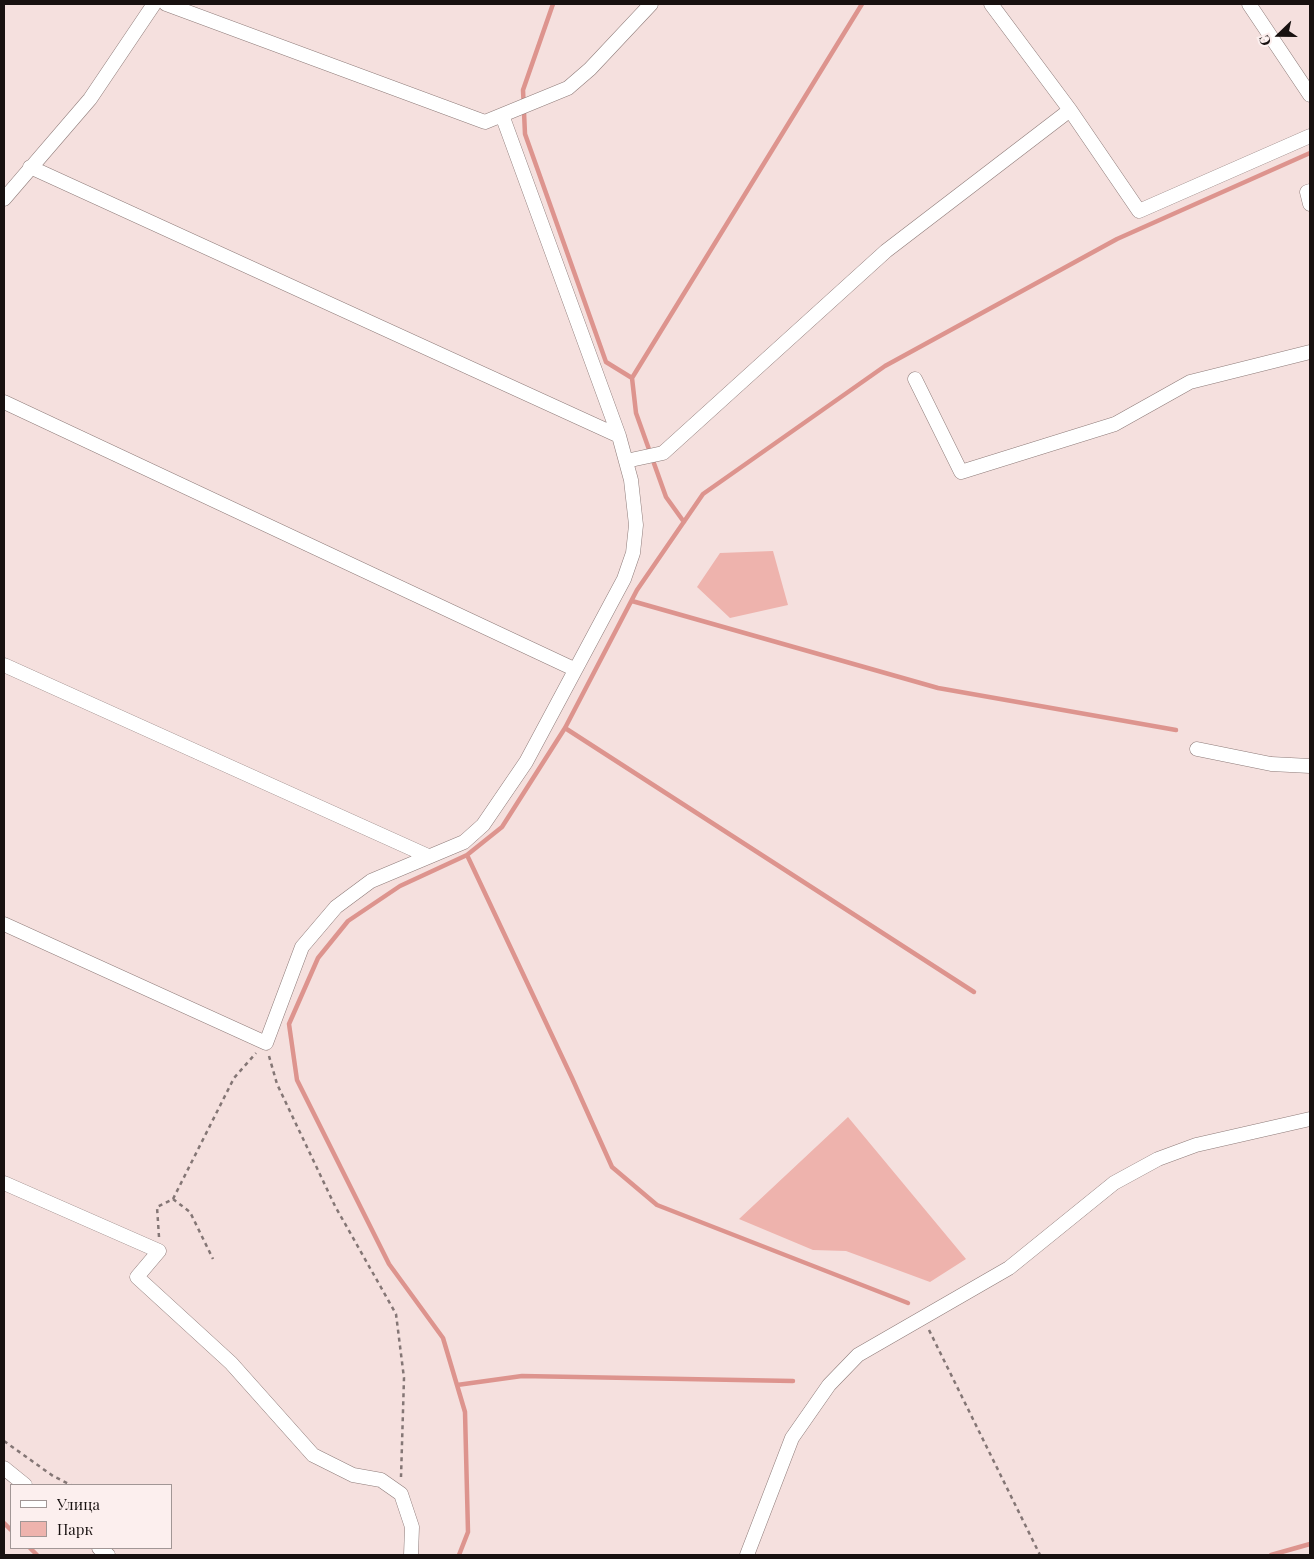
<!DOCTYPE html>
<html>
<head>
<meta charset="utf-8">
<style>
  body { margin:0 }
  #map { position:relative; width:1314px; height:1559px; overflow:hidden; background:#f5e0de; font-family:"Playfair Display",serif }
  canvas { display:block }
  .frame { position:absolute; inset:0; border:5px solid #181110; pointer-events:none }
  .legend { position:absolute; left:10px; top:1484px; width:162px; height:65px; box-sizing:border-box; background:#fcefee; border:1px solid #a19695; margin:0; padding:6px 9px; list-style:none; font-size:15px; color:#181110 }
  .legend li { display:flex; align-items:center; gap:10px; height:25px }
  .legend b { width:25px; border:1px solid #a19695 }
  .north { position:absolute; left:1254px; top:10px; width:50px; height:50px; -webkit-text-stroke:4px #fcefee; paint-order:stroke; rotate:248deg; font-size:14px; font-weight:700; line-height:20px; text-align:center; color:#181110 }
  .north::after { content:''; display:block; margin:auto; width:18px; height:22px; background:#181110; clip-path:polygon(50% 0,100% 100%,50% 72%,0 100%) }
</style>
</head>
<body>
<div id="map">
<canvas width="1314" height="1559"></canvas>
<div class="frame"></div>
<ul class="legend">
<li><b style="height:6px;background:#fff"></b>Улица</li>
<li><b style="height:14px;background:#eeb3ad"></b>Парк</li>
</ul>
<div class="north">С</div>
</div>
<script>
const g = document.querySelector('canvas').getContext('2d');
g.lineJoin = 'round';
function paint(path, color) { g.fillStyle = color; g.fill(path, 'evenodd'); }
const toPath = rows => new Path2D(rows.map(r => 'M' + r).join(''));
function strokePath(path, color, width, dash) { g.strokeStyle = color; g.lineWidth = width; g.lineCap = dash ? 'butt' : 'round'; g.setLineDash(dash || []); g.stroke(path); }
const green = toPath([
  [773,551,788,605,730,618,697,587,720,553],
  [848,1117,966,1259,930,1282,846,1251,813,1250,739,1219]
]);
const stream = toPath([
  [553,4,523,90,525,134,606,362,632,378],
  [684,522,666,497,636,413,632,378,862,4],
  [632,601,938,688,1176,730],
  [565,728,974,992],
  [467,855,572,1078,612,1167,657,1205,908,1303],
  [457,1385,522,1376,793,1381],
  [4,1523,11,1530],
  [30,1548,37,1555],
  [459,1555,468,1532,465,1412,443,1338,389,1264,297,1080,289,1024,318,958,348,921,400,886,467,855,502,827,565,728,637,590,703,494,885,366,1117,239,1310,153],
  [1271,1555,1310,1544]
]);
const path = toPath([
  [269,1056,277,1084,335,1206,396,1314,404,1378,401,1477],
  [173,1199,234,1078,256,1053],
  [159,1237,157,1207,173,1199,190,1212,213,1259],
  [929,1330,1040,1555],
  [4,1441,53,1476,71,1485]
]);
const minor = toPath([
  [166,4,485,122,568,88,590,69,651,4],
  [991,4,1070,110,1139,211,1310,136],
  [1249,4,1310,95],
  [30,167,619,436],
  [1310,191,1307,192,1310,204],
  [4,199,90,99,154,4],
  [915,379,961,472,1115,424,1190,382,1310,352],
  [4,402,574,669],
  [626,461,663,453,886,251,1070,110],
  [4,665,428,856],
  [1197,749,1271,764,1310,766],
  [4,924,266,1043,302,947,336,907,371,881,464,842,483,825,526,762,624,579,633,553,636,525,631,480,619,436,502,115],
  [4,1183,159,1251,137,1277,231,1363,313,1455,353,1475,381,1480,401,1494,412,1527,411,1555],
  [4,1468,25,1485],
  [99,1548,108,1555],
  [747,1555,792,1438,829,1385,858,1355,1009,1268,1114,1183,1158,1159,1196,1145,1310,1119]
]);
paint(green, '#eeb3ad');
strokePath(stream, '#dd948e', 4.5);
strokePath(minor, '#8e7b79', 15);
strokePath(path, '#847675', 2.5, [4, 4]);
strokePath(minor, '#fff', 14);
</script>
</body>
</html>
